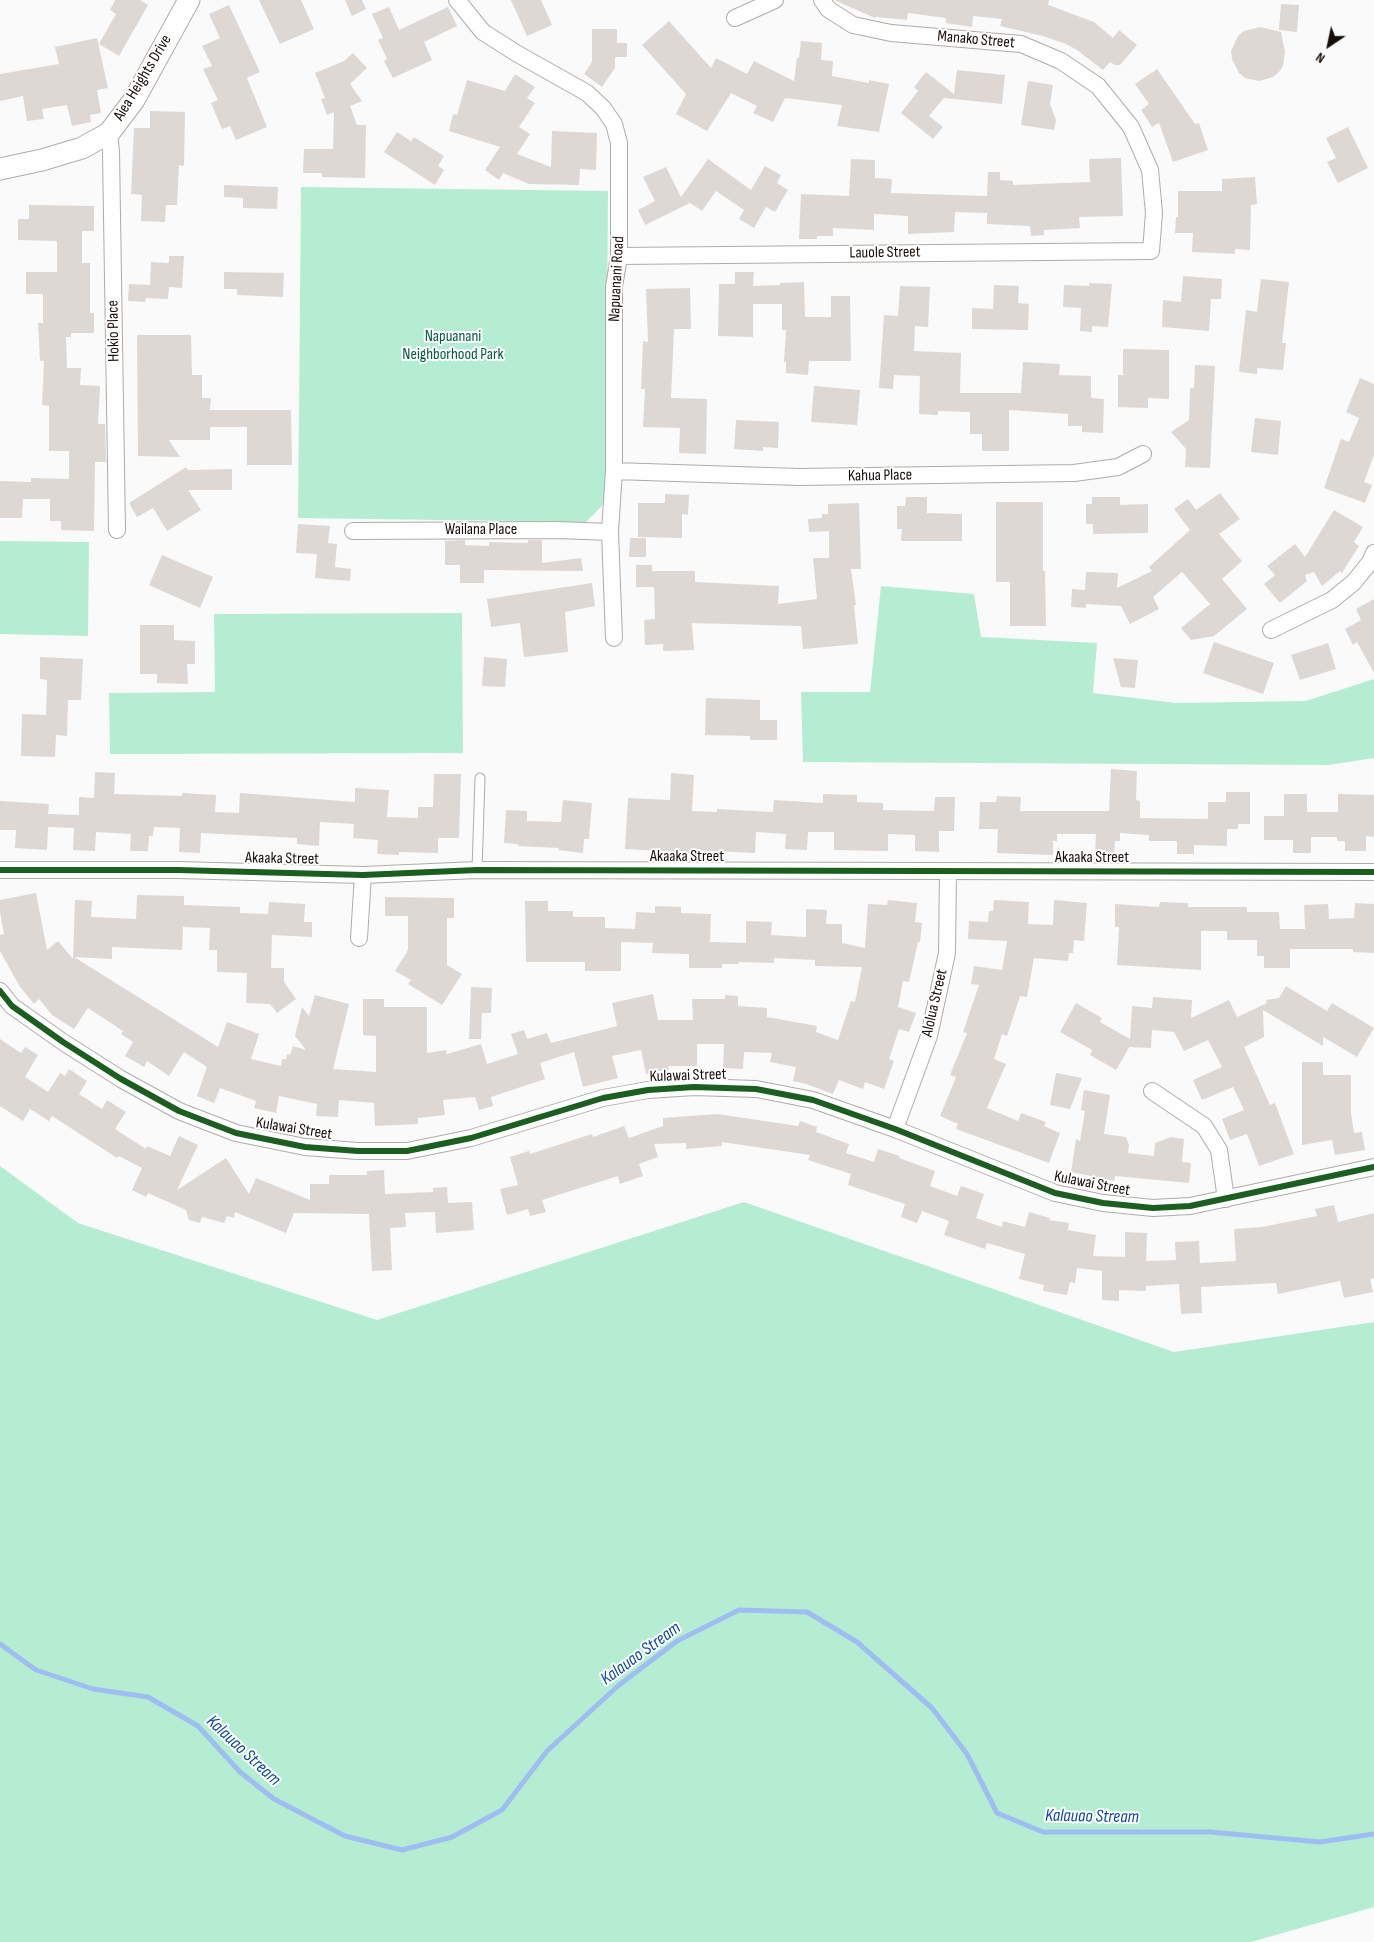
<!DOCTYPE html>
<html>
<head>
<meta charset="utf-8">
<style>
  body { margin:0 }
  #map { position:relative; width:1374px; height:1942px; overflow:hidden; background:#fafafa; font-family:"Sofia Sans Condensed",sans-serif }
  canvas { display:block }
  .north { position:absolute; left:1304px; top:20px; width:50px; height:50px; -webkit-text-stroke:4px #fff; paint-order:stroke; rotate:214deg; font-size:14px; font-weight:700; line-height:20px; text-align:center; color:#170c06 }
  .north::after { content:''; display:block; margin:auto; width:18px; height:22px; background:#170c06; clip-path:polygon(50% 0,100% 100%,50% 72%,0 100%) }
</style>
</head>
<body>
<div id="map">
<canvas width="1374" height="1942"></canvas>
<div class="north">N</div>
</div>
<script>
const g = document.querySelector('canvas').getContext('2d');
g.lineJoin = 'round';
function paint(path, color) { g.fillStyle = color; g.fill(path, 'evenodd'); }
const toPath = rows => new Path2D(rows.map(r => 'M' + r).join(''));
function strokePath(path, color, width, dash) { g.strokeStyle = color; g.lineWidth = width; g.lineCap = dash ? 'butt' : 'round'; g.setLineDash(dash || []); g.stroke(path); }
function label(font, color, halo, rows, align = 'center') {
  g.font = font + ' "Sofia Sans Condensed",sans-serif'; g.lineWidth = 4; g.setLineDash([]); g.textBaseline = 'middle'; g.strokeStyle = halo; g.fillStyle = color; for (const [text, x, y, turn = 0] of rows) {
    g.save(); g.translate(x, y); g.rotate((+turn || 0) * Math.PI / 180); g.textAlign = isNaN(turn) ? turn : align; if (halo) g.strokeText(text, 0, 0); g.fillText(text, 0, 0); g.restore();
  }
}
const green = toPath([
  [301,187,608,191,606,502,586,522,298,518],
  [0,541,89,542,88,636,0,634],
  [881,586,974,594,981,637,1097,643,1093,693,1176,703,1306,701,1374,679,1374,758,1329,765,803,762,801,692,870,692],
  [462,613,463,753,110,754,109,693,215,692,214,614],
  [0,1166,78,1223,377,1320,744,1202,1174,1352,1374,1322,1374,1907,1251,1942,0,1942]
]);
const stream = toPath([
  [0,1644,36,1670,93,1689,148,1697,198,1726,240,1772,274,1799,345,1836,402,1850,452,1837,502,1810,547,1751,619,1685,677,1641,739,1610,807,1612,857,1642,932,1708,967,1754,997,1813,1043,1832,1210,1832,1320,1842,1374,1834]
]);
const building = toPath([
  [115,0,140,0,148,5,119,56,99,44,116,14,110,10],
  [259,0,301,0,314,29,280,44],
  [345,0,362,0,366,9,352,16],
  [511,0,541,0,552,25,527,36],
  [834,0,1049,0,1048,5,1094,22,1113,38,1119,30,1137,45,1120,65,1115,65,1110,62,1103,70,1077,50,1066,44,1043,36,1000,26,1002,19,973,16,972,27,946,23,946,18,908,13,907,20,876,17,875,18],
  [1281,4,1299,5,1297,32,1279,30],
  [229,5,260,72,247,78,267,127,236,140,230,126,222,129,211,103,218,100,203,69,212,66,202,46,220,38,209,14],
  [389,7,399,30,448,7,457,26,424,42,432,60,393,78,384,61,387,59,378,40,383,38,372,14],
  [669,21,711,68,716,58,747,74,754,61,794,81,797,58,799,58,801,41,822,43,821,60,833,61,832,76,869,83,869,80,889,84,879,132,837,126,842,105,785,98,773,122,753,113,757,106,731,93,707,131,676,114,686,94,642,45],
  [1260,27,1281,32,1285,52,1283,66,1279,72,1273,77,1259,81,1245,78,1239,73,1232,59,1231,51,1238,36,1244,31],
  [592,29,617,29,617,43,627,43,627,57,615,57,615,68,602,87,584,74,592,62],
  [97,38,108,88,97,90,101,113,90,115,91,122,72,126,67,105,42,109,44,119,27,121,23,96,0,101,0,74,59,64,55,47],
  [353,53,367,68,350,84,362,101,350,106,357,125,366,125,365,178,322,177,322,173,303,173,304,149,333,149,334,112,327,115,321,99,325,98,315,73,344,61],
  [1157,69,1195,124,1199,123,1208,150,1173,162,1159,123,1152,127,1141,110,1149,104,1135,84],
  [957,70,1005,75,1002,104,944,98,929,116,943,127,933,139,901,113,918,91,914,87,926,72,954,94],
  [515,74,535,87,527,98,535,103,519,127,530,134,517,154,551,167,552,131,597,133,596,170,580,169,579,185,529,184,503,173,499,180,485,170,500,147,449,131,453,114,457,115,467,80,505,91],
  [1028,81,1053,85,1050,104,1056,120,1054,130,1021,125],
  [150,111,185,112,184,166,179,165,177,205,166,205,165,222,141,221,142,195,131,194,134,128,150,128],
  [1348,127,1368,168,1338,183,1327,162,1336,158,1326,138],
  [397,132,411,141,414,137,444,156,438,166,444,170,435,185,384,152],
  [1121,158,1123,216,1079,217,1080,228,1044,230,1044,235,1031,236,1030,226,987,224,987,213,955,212,954,232,908,234,908,216,874,214,874,230,833,228,833,236,817,236,817,239,799,239,801,194,849,196,851,159,875,160,875,178,892,179,891,193,987,196,988,172,1000,172,1000,180,1013,181,1013,185,1090,182,1089,159],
  [708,159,751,190,765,166,781,175,777,183,788,190,775,212,766,207,754,228,739,219,744,210,716,191,702,211,690,203,645,225,638,210,655,201,643,177,666,167,681,197],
  [1255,177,1257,204,1251,205,1250,250,1235,249,1235,254,1192,252,1193,233,1175,233,1176,217,1178,217,1178,191,1222,191,1222,179],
  [224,185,278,187,277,209,243,208,243,198,224,197],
  [29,205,94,206,94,231,82,231,82,263,90,263,90,313,94,313,94,333,71,333,71,337,66,337,67,368,81,368,80,385,100,386,98,424,105,424,106,462,95,462,94,531,61,530,61,521,50,521,50,499,23,499,22,518,0,518,0,481,31,482,31,478,69,479,69,451,49,451,49,406,42,405,44,361,40,361,38,323,43,323,43,294,26,294,26,272,57,272,57,241,18,240,18,219,29,219],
  [169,256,184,256,182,288,169,287,168,299,146,298,145,302,128,301,129,284,150,285,151,262,169,263],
  [224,272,284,273,283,297,237,295,237,289,224,289],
  [735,272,754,272,753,286,780,285,780,283,804,282,805,317,831,317,831,296,850,296,851,361,809,361,808,375,786,373,786,362,784,362,786,330,782,330,782,304,753,304,753,337,718,336,719,284,735,284],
  [1183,276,1222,279,1221,299,1211,299,1209,331,1162,327,1163,300,1181,302],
  [1261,279,1289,282,1282,343,1286,343,1283,370,1257,368,1257,374,1239,372,1246,310,1257,312],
  [1089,283,1112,284,1108,327,1092,326,1092,332,1080,331,1081,308,1063,307,1064,285,1089,286],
  [994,285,1019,286,1018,303,1029,304,1028,330,972,329,972,308,993,309],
  [900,286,930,287,928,327,915,326,914,351,961,353,960,393,1021,393,1023,362,1060,364,1059,375,1091,376,1091,398,1104,399,1103,433,1082,432,1082,426,1068,426,1068,414,1009,410,1009,451,982,451,982,434,970,434,970,412,938,411,938,415,919,414,920,376,894,375,893,389,879,388,884,315,898,316],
  [690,288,691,329,674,329,671,398,707,399,706,454,679,453,680,428,643,427,645,389,641,389,643,341,648,342,646,289],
  [137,335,191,335,192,375,202,375,202,398,211,398,210,410,291,410,292,465,247,465,247,427,210,427,210,440,169,440,180,457,138,456],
  [1123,349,1169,350,1169,399,1148,398,1148,408,1118,407,1118,375,1123,375],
  [1195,365,1215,366,1210,468,1185,467,1186,449,1171,432,1189,420,1190,388,1194,388],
  [1360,378,1374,384,1374,455,1364,482,1372,485,1365,503,1324,488,1341,439,1349,442,1359,418,1346,412],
  [814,386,860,390,857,425,811,422],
  [1255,418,1281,421,1278,455,1251,452],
  [736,420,779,422,778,448,763,447,763,451,734,449],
  [186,467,188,470,232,469,232,490,188,490,201,510,167,531,153,508,137,517,129,503],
  [1220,493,1240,519,1219,534,1242,561,1222,579,1247,609,1214,636,1191,640,1181,628,1210,604,1182,572,1153,597,1159,609,1130,624,1121,606,1086,604,1086,608,1071,607,1072,589,1085,590,1086,572,1118,573,1117,588,1152,571,1149,567,1190,530,1174,509,1188,499,1196,510],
  [665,494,689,495,688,515,682,514,682,538,638,537,638,503,665,503],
  [906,497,927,497,927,513,962,514,962,541,901,541,902,529,897,529,897,506,905,506],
  [1092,497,1120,497,1120,505,1148,504,1148,533,1093,534,1093,524,1086,524,1086,504,1092,504],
  [996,502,1043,502,1043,571,1045,571,1046,626,1010,626,1010,582,996,582],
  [859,503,861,569,851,569,856,605,854,605,858,644,803,649,801,626,692,623,694,650,663,651,663,644,645,645,644,620,655,619,654,587,636,587,636,565,652,565,652,571,695,571,695,582,779,586,778,604,817,599,813,558,829,558,829,531,809,532,808,519,822,518,822,514,828,514,828,504],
  [1334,510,1363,527,1354,542,1359,546,1342,573,1340,571,1322,586,1314,572,1305,575,1307,581,1280,603,1264,584,1275,575,1267,566,1295,544,1305,557],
  [298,524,330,526,328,543,337,544,335,567,351,569,350,581,315,578,317,554,296,553],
  [630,538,646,538,646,557,629,557],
  [465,540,465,545,489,546,489,542,528,543,528,540,542,540,542,563,581,558,583,571,484,570,484,583,460,583,460,565,445,565,445,541],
  [162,555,213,577,200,608,149,585],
  [592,583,595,606,565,612,568,652,524,657,520,623,491,627,487,599],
  [1374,599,1374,673,1357,642,1353,645,1345,629,1361,620,1356,609],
  [140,625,174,625,174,640,195,641,195,664,187,664,188,684,157,683,157,674,140,674],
  [1214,642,1274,663,1263,694,1203,673],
  [1328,643,1336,669,1300,680,1291,655],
  [40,657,83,659,81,700,68,700,67,736,56,735,55,757,21,756,22,714,46,715,47,680,40,679],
  [484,657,507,659,505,687,482,686],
  [1113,658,1138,660,1135,688,1121,687],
  [706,698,760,700,760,720,777,720,777,740,750,740,750,736,705,735],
  [1111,769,1137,771,1136,800,1140,801,1140,818,1208,819,1208,802,1226,802,1226,792,1250,792,1250,824,1238,824,1238,829,1227,829,1227,846,1194,845,1194,854,1177,854,1177,841,1149,841,1149,835,1120,833,1120,841,1115,841,1114,856,1095,855,1096,834,1057,834,1057,841,1053,841,1053,855,997,853,998,829,979,829,980,802,996,802,997,796,1021,797,1020,811,1109,811],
  [95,772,115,773,114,794,182,796,182,793,216,795,215,812,239,813,240,793,355,802,355,788,389,790,387,817,418,818,418,807,433,807,434,774,461,774,459,838,438,838,438,853,399,852,399,855,377,854,378,840,353,838,354,824,320,822,319,846,297,844,297,838,201,833,200,853,179,852,180,828,154,827,153,836,149,836,148,851,130,851,131,834,96,832,95,851,73,850,74,828,48,827,47,850,15,848,16,830,0,830,0,801,49,804,48,814,79,815,79,797,94,798],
  [671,773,694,775,692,811,717,812,717,809,773,812,774,800,823,803,823,794,857,795,857,802,883,803,883,810,934,811,935,797,955,797,954,831,939,831,939,852,915,851,915,835,888,834,888,851,834,850,834,832,808,832,807,850,785,849,786,834,756,832,755,853,693,850,693,853,625,849,628,798,670,800],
  [1284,794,1307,794,1307,812,1338,812,1338,794,1374,795,1374,837,1366,836,1366,851,1345,851,1345,841,1337,841,1337,837,1311,837,1311,853,1293,853,1293,840,1264,840,1264,816,1284,816],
  [563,800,592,803,589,839,584,839,583,853,558,850,559,848,518,846,518,844,504,843,506,810,527,811,527,821,561,822],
  [36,893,47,950,58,941,73,959,75,900,92,901,91,917,136,919,137,895,184,896,184,905,240,907,240,913,268,914,269,902,305,904,304,922,312,922,312,937,272,935,271,968,284,968,284,982,296,999,277,1013,270,1004,246,1003,247,973,217,972,217,950,209,950,210,928,183,927,182,950,112,947,112,959,74,957,218,1047,227,1022,259,1034,251,1059,281,1066,282,1059,286,1059,287,1054,290,1055,293,1046,306,1050,295,1036,302,1007,309,1016,315,995,349,1004,333,1069,376,1072,376,1036,363,1035,363,999,384,999,384,1007,427,1007,427,1053,446,1050,447,1054,481,1044,487,1064,518,1054,511,1034,524,1030,527,1039,547,1033,551,1043,617,1026,612,1003,653,994,658,1020,693,1020,692,999,725,999,725,995,738,996,738,1006,767,1008,767,1017,817,1026,816,1032,838,1040,851,1001,855,1002,862,967,815,966,815,960,774,958,774,963,739,962,739,964,722,964,722,968,689,968,689,954,652,953,653,943,621,942,621,971,585,971,585,962,526,962,525,901,548,901,548,911,573,911,573,917,605,917,605,928,635,929,636,912,655,913,655,906,681,907,681,913,711,914,710,942,746,943,746,921,772,922,771,935,806,937,806,909,827,910,826,924,842,924,842,943,865,948,868,904,887,905,888,900,917,903,915,922,922,923,920,942,918,942,909,982,903,981,898,1007,916,1013,909,1032,899,1029,889,1059,894,1061,884,1089,865,1082,863,1089,839,1080,833,1094,806,1084,793,1081,796,1067,770,1062,772,1053,744,1052,743,1069,723,1068,724,1044,697,1044,697,1066,668,1066,669,1070,646,1074,641,1050,612,1056,618,1078,583,1087,574,1052,540,1063,545,1079,491,1097,493,1106,479,1110,475,1097,443,1100,445,1115,418,1118,418,1124,375,1126,374,1103,339,1100,338,1117,316,1116,317,1104,279,1096,276,1113,254,1108,256,1101,220,1088,214,1103,197,1096,207,1067,184,1052,169,1076,147,1061,144,1067,125,1056,133,1042,121,1034,123,1031,88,1008,74,1029,52,1015,39,999,34,1004,20,987,0,951,0,935,4,934,0,912,0,900],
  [385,897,454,898,454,918,447,918,447,965,462,974,442,1005,408,984,411,980,395,971,408,950,408,916,385,916],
  [994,900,1029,902,1028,924,1053,925,1054,900,1087,903,1084,941,1074,940,1073,953,1069,953,1068,961,1034,958,1027,997,1020,996,1007,1036,1002,1034,994,1059,1006,1064,987,1108,1018,1121,1021,1113,1046,1122,1044,1126,1060,1133,1049,1163,956,1129,958,1124,940,1116,956,1077,950,1075,967,1033,963,1032,979,985,971,984,974,966,1002,970,1007,941,968,939,969,921,988,922,989,911,993,911],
  [1160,902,1188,903,1188,907,1247,907,1247,912,1279,912,1280,929,1305,929,1304,905,1328,904,1329,919,1354,918,1355,903,1374,904,1374,953,1353,952,1353,949,1290,949,1290,968,1264,968,1264,956,1257,956,1257,940,1227,940,1227,931,1201,931,1201,970,1117,965,1119,927,1115,927,1115,904,1159,907],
  [1286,986,1327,1011,1332,1003,1374,1028,1357,1057,1323,1037,1323,1046,1263,1010,1264,1037,1244,1047,1270,1105,1275,1103,1294,1154,1259,1166,1247,1134,1230,1140,1222,1119,1244,1110,1233,1087,1202,1100,1193,1080,1222,1067,1208,1040,1184,1051,1174,1032,1152,1030,1151,1048,1130,1047,1130,1046,1116,1070,1090,1055,1092,1050,1060,1032,1076,1003,1102,1018,1100,1022,1130,1039,1132,1006,1152,1008,1153,997,1192,1000,1191,1018,1229,1000,1237,1017,1267,1003,1266,1000,1279,998],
  [471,987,492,988,491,1013,482,1013,481,1039,469,1039],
  [0,1039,21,1053,25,1047,38,1055,25,1077,48,1092,60,1073,65,1076,69,1069,87,1081,79,1094,102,1109,107,1100,126,1112,115,1129,146,1149,147,1146,170,1156,179,1136,198,1145,177,1190,226,1158,249,1194,256,1178,310,1200,310,1184,329,1184,329,1175,367,1175,367,1171,384,1170,385,1194,433,1192,433,1188,447,1187,448,1203,472,1202,474,1230,436,1233,435,1212,405,1213,406,1227,390,1228,392,1270,372,1271,369,1214,294,1213,286,1233,235,1212,234,1218,227,1216,224,1223,202,1217,200,1223,189,1220,186,1210,148,1193,146,1197,132,1190,142,1168,119,1156,117,1158,52,1116,49,1121,30,1109,23,1121,0,1106],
  [1302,1062,1323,1062,1323,1075,1351,1075,1351,1113,1354,1133,1362,1132,1365,1150,1335,1155,1332,1140,1302,1145],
  [1056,1073,1082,1078,1070,1109,1050,1105],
  [1084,1090,1110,1095,1104,1134,1126,1137,1129,1145,1128,1153,1154,1156,1155,1143,1171,1137,1184,1139,1182,1162,1191,1163,1189,1183,1115,1176,1114,1181,1071,1172,1076,1139,1080,1141,1085,1111,1081,1110],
  [717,1114,798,1126,800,1121,817,1127,816,1132,849,1144,846,1153,874,1162,878,1149,900,1156,899,1158,935,1171,930,1186,957,1196,961,1186,984,1194,976,1218,1002,1227,1003,1221,1025,1227,1029,1212,1050,1218,1049,1220,1069,1223,1068,1230,1096,1235,1093,1256,1125,1257,1125,1232,1147,1233,1146,1261,1176,1260,1175,1242,1199,1241,1200,1263,1236,1261,1234,1229,1262,1227,1317,1216,1315,1209,1334,1205,1338,1222,1374,1213,1374,1278,1370,1279,1373,1292,1344,1298,1340,1281,1278,1294,1276,1283,1201,1287,1202,1313,1181,1314,1179,1284,1146,1286,1146,1291,1119,1290,1119,1301,1102,1300,1102,1271,1077,1268,1075,1283,1070,1282,1067,1295,1043,1291,1044,1285,1019,1279,1025,1254,987,1243,985,1249,944,1235,949,1221,922,1211,917,1223,901,1217,905,1204,848,1185,851,1174,808,1160,810,1155,722,1142,722,1146,686,1149,686,1143,654,1144,658,1157,639,1164,643,1176,620,1184,618,1176,542,1200,546,1212,530,1216,528,1209,507,1215,500,1189,518,1185,510,1157,529,1151,530,1154,592,1134,593,1137,624,1126,629,1138,663,1126,663,1118]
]);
const service = toPath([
  [477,870,480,778]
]);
const minor = toPath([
  [457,0,483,32,516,53,587,93,603,108,614,124,619,143,619,256,614,287,614,471,610,532,614,638],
  [735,18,775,0],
  [109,133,111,152,117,530],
  [619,256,1151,251,1154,213,1150,170,1131,127,1098,86,1061,61,1021,44,891,33,853,25,828,9,822,0],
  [614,471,799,477,1074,473,1118,467,1143,454],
  [353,531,558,530,610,532],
  [1271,630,1332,600,1354,582,1370,562,1374,553],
  [0,870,178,870,363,875,477,870,1374,872],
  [359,938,363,875],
  [0,991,12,1006,63,1042,121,1079,179,1111,236,1133,305,1147,358,1151,407,1151,471,1138,603,1098,648,1090,694,1087,756,1089,813,1100,895,1129,1055,1193,1103,1203,1153,1208,1190,1206,1374,1167],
  [1152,1091,1204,1126,1219,1150,1226,1199],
  [895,1129,929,1036,947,953,948,872]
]);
const tertiary = toPath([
  [0,169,42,160,82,148,109,133,134,100,189,0]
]);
const cycleway = toPath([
  [0,870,178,870,363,875,477,870,1374,872],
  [0,991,12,1006,63,1042,121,1079,179,1111,236,1133,305,1147,358,1151,407,1151,471,1138,603,1098,648,1090,694,1087,756,1089,813,1100,895,1129,1055,1193,1103,1203,1153,1208,1190,1206,1374,1167]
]);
const streetNames = [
  ["Manako Street",976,40,5],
  ["Aiea Heights Drive",143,78,-59],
  ["Lauole Street",885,253,-1],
  ["Napuanani Road",617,279,-87],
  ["Hokio Place",114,331,-91],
  ["Kahua Place",880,476,-1],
  ["Wailana Place",481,530],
  ["Akaaka Street",687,857],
  ["Akaaka Street",1092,858],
  ["Akaaka Street",282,859,1],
  ["Alolua Street",935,1003,-77],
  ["Kulawai Street",688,1076,-2],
  ["Kulawai Street",294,1129,9],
  ["Kulawai Street",1092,1184,11]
];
const parkNames = [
  ["Napuanani",453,337],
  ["Neighborhood Park",453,355]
];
const waterNames = [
  ["Kalauao Stream",641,1654,-36],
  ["Kalauao Stream",243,1751,43],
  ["Kalauao Stream",1092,1817,1]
];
paint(green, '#b5edd3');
strokePath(stream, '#9ebef2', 5);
paint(building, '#ded8d5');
strokePath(service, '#b0aba8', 11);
strokePath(minor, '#b0aba8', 18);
strokePath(tertiary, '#b0aba8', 23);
strokePath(service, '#fefefe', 9);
strokePath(minor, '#fefefe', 16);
strokePath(tertiary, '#fefefe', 21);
strokePath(cycleway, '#1b5e20', 6);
label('16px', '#170c06', '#fff', streetNames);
label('16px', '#045b3d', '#fff', parkNames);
label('italic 18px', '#0c489c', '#fff', waterNames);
</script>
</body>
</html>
